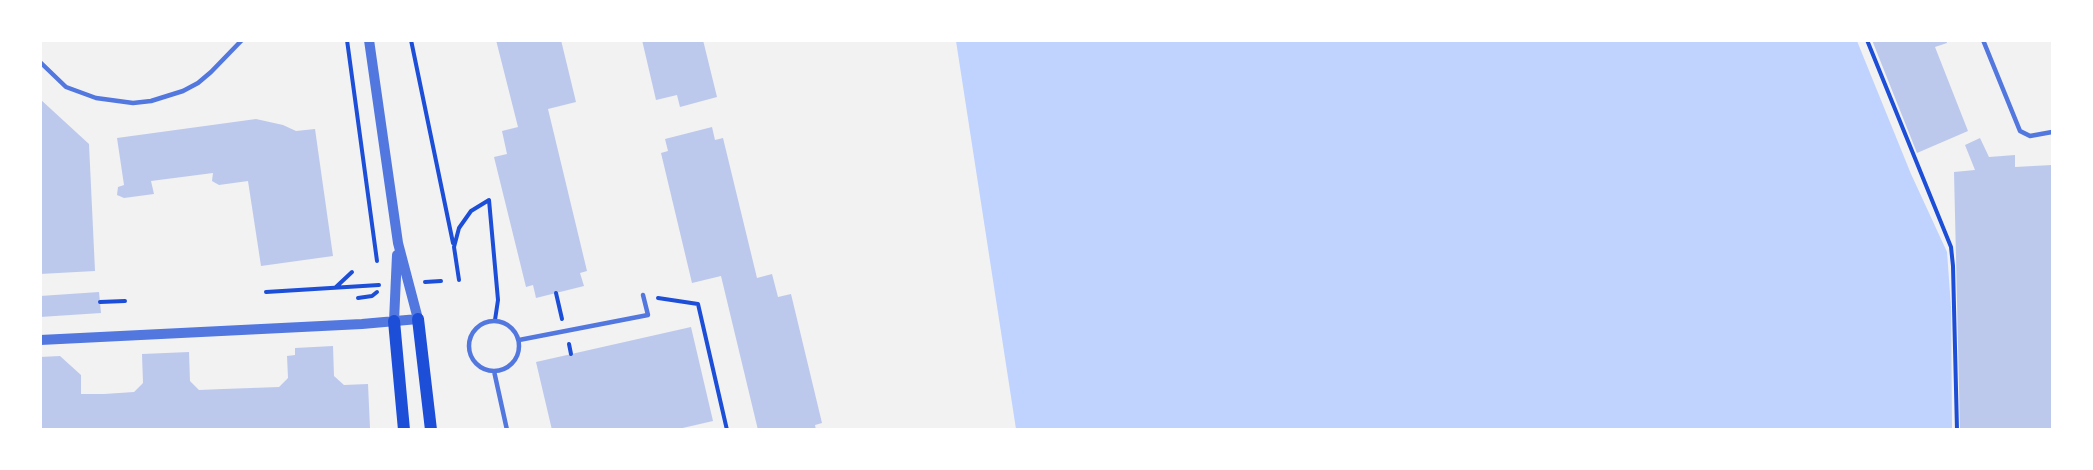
<!DOCTYPE html>
<html>
<head>
<meta charset="utf-8">
<style>
  body { margin:0 }
  #map { position:relative; width:2093px; height:470px; overflow:hidden; background:#f2f2f2; font-family:"Times New Roman",serif }
  canvas { display:block }
  .frame { position:absolute; inset:0; border:42px solid #fff; pointer-events:none }
</style>
</head>
<body>
<div id="map">
<canvas width="2093" height="470"></canvas>
<div class="frame"></div>
</div>
<script>
const g = document.querySelector('canvas').getContext('2d');
g.lineJoin = 'round';
function paint(path, color) { g.fillStyle = color; g.fill(path, 'evenodd'); }
const toPath = rows => new Path2D(rows.map(r => 'M' + r).join(''));
function strokePath(path, color, width, dash) { g.strokeStyle = color; g.lineWidth = width; g.lineCap = dash ? 'butt' : 'round'; g.setLineDash(dash || []); g.stroke(path); }
const water = toPath([
  [956,41,1857,41,1911,174,1947,252,1951,307,1952,429,1016,429]
]);
const building = toPath([
  [496,40,561,40,576,102,548,109,587,271,580,273,584,286,536,298,533,285,526,287,494,157,507,154,502,131,518,127],
  [642,40,703,40,717,97,680,107,677,95,656,100],
  [1872,40,1946,40,1947,43,1935,47,1968,131,1917,153],
  [40,99,89,144,95,271,40,274],
  [256,119,283,125,296,131,315,129,333,256,261,266,248,181,219,185,212,181,213,173,151,181,154,194,124,198,117,195,118,187,124,185,117,138],
  [712,127,715,140,723,138,757,278,772,274,778,297,791,294,822,423,815,425,816,430,758,430,721,276,692,283,661,153,668,151,665,139],
  [1980,138,1989,157,2015,155,2015,167,2052,165,2052,430,1960,430,1954,172,1975,170,1965,145],
  [99,292,101,313,40,317,40,296],
  [691,327,713,421,674,430,552,430,536,362],
  [333,346,334,376,344,385,368,384,370,428,40,430,40,357,60,356,81,375,81,394,104,394,134,392,143,383,142,354,189,352,190,381,199,390,223,389,279,387,288,378,287,356,295,355,295,348]
]);
const path = toPath([
  [347,40,377,261],
  [411,40,453,243],
  [1867,40,1951,247,1953,266,1957,430],
  [459,280,454,247,459,228,471,211,489,200,498,300,495,320],
  [425,282,441,281],
  [336,287,352,272],
  [266,292,379,285],
  [556,293,562,319],
  [358,298,372,296,377,292],
  [658,298,698,304,727,430],
  [100,302,125,301],
  [569,344,571,354]
]);
const service = toPath([
  [1983,40,2020,131,2030,136,2052,132],
  [40,62,66,87,96,98,133,103,151,101,183,91,198,83,211,72,242,40],
  '469 346a25 25 0 1 1 50 0a25 25 0 1 1-50 0Z',
  [519,340,648,315,643,295],
  [494,371,507,430]
]);
const tertiary = toPath([
  [394,321,397,255],
  [40,340,362,324,418,319,398,243,369,40]
]);
const secondary = toPath([
  [418,319,431,430],
  [394,321,404,430]
]);
paint(water, '#bfd3fe');
paint(building, '#bdc9ec');
strokePath(path, '#1d4ed8', 4);
strokePath(service, '#5277de', 4.5);
strokePath(tertiary, '#5277de', 10);
strokePath(secondary, '#1d4ed8', 12);
</script>
</body>
</html>
